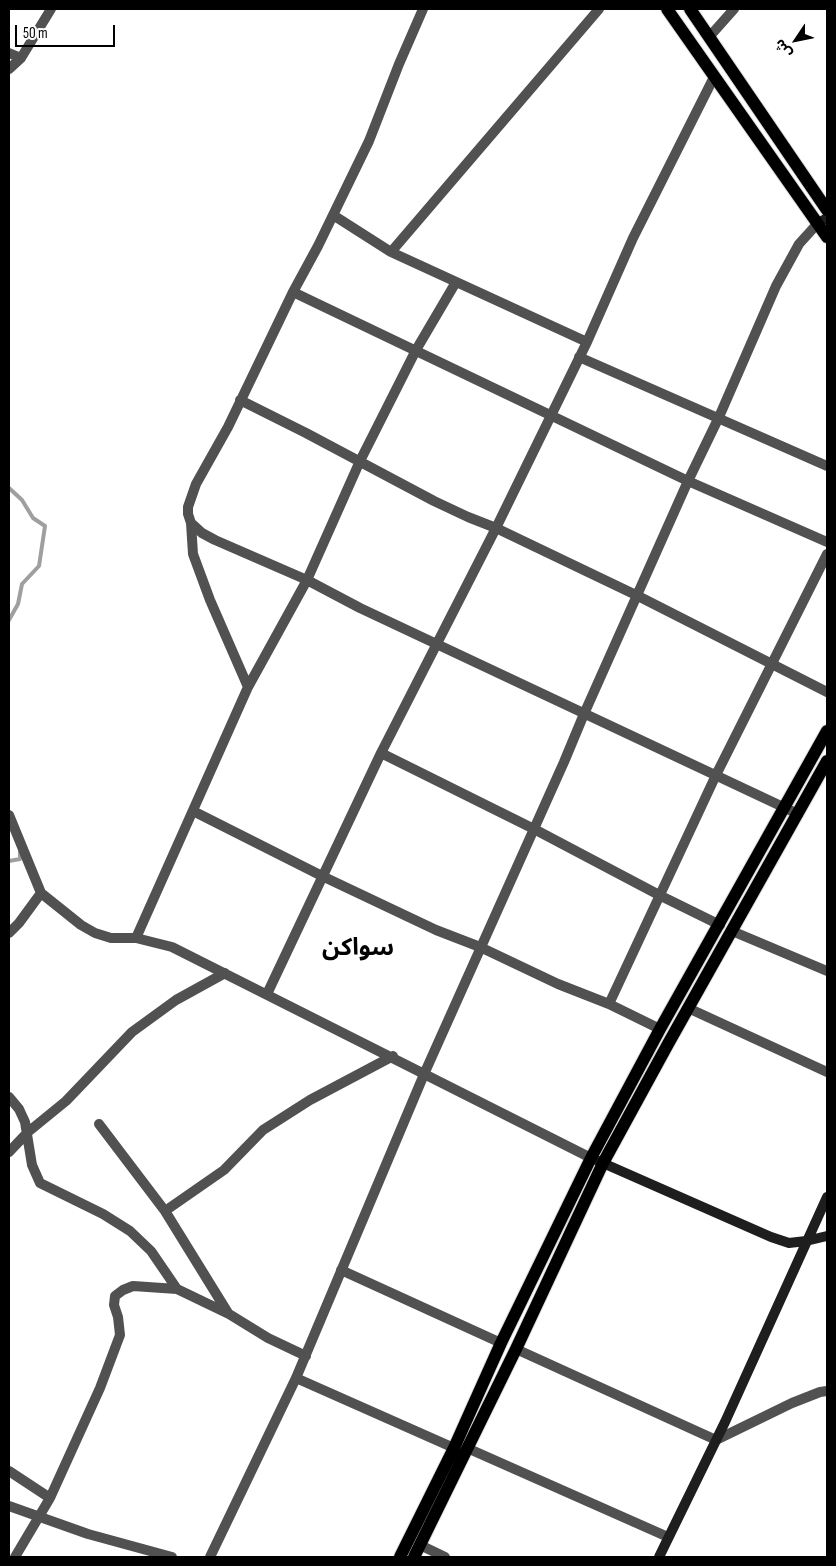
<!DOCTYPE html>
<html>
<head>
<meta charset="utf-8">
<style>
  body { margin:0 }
  #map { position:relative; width:836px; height:1566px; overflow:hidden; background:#fff; font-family:"Sofia Sans Condensed","Noto Sans Arabic",sans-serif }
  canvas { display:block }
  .frame { position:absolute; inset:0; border:10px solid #000; pointer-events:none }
  .north { position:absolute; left:771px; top:15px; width:50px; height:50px; -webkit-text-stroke:4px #fff; paint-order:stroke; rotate:236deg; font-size:14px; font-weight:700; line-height:20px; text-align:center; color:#000 }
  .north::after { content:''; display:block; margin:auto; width:18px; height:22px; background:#000; clip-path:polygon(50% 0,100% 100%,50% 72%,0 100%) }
  .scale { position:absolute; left:15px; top:25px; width:100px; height:22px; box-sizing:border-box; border:2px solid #000; border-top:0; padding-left:6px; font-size:15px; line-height:18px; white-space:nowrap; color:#000; -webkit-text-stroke:4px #fff; paint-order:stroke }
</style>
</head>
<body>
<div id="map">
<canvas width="836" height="1566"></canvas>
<div class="frame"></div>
<div class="north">ش</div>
<div class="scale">50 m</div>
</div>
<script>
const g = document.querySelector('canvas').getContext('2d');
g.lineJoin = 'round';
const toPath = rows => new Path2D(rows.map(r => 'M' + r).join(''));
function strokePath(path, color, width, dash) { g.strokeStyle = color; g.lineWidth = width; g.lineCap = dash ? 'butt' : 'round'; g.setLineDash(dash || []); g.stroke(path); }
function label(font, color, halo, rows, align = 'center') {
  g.font = font + ' "Sofia Sans Condensed","Noto Sans Arabic",sans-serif'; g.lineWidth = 4; g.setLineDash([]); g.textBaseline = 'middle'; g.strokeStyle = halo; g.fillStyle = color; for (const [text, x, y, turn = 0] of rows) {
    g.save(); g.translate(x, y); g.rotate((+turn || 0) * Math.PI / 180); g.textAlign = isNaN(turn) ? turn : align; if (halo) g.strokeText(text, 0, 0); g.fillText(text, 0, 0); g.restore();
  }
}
const stream = toPath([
  [9,488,22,500,33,518,45,526,39,566,22,584,18,604,9,620],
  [9,861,20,859,20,852]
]);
const street = toPath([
  [710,36,734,9],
  [9,53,21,58],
  [9,69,21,58,51,9],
  [333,215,391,252,587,342],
  [391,252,599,9],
  [293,292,688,481,827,542],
  [579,357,827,466],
  [240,400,306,433,434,501,468,517,496,528,638,596,827,692],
  [191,523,202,533,215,540,307,580,360,608,798,814],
  [248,687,210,600,193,554,191,523,188,514,188,507,196,484,228,427,293,292,318,246,369,141,399,64,423,9],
  [381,753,534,829,661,896,720,925],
  [193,811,322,876,436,930,480,947,558,984,609,1004,660,1029],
  [9,815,41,893,81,925,95,933,111,938,136,938,172,947,591,1158],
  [732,931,827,971],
  [9,933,19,923,41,893],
  [136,938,248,687,307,580,360,461,416,350,456,282],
  [267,994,381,753,496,528,587,342,633,238,714,77],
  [609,1004,716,775,827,554],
  [688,1008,827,1072],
  [9,1097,19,1109,25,1122,32,1165,40,1183,103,1214,130,1231,151,1251,177,1289,229,1314,268,1338,306,1356],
  [99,1124,165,1211],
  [9,1152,28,1132,66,1101,132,1032,176,1000,225,973],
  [341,1270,501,1343],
  [228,1313,165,1211,224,1170,263,1130,310,1100,393,1056],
  [516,1349,716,1440,792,1403,820,1392,827,1391],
  [296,1378,454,1448],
  [467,1448,668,1537],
  [9,1471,50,1498],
  [9,1506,88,1534,172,1557],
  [420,1545,445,1557],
  [15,1557,50,1498,100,1388,120,1335,118,1317,114,1305,115,1296,123,1290,133,1286,177,1289],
  [210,1557,296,1378,425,1072,564,762,584,714,688,481,719,417,776,286,799,244,818,223]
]);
const secondary = toPath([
  [818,223,827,218],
  [596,1160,771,1237,789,1243,806,1241,827,1236],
  [659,1557,725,1422,827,1197]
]);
const primary = toPath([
  [667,9,827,237],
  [690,9,827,210],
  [400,1557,454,1448,501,1343,591,1158,660,1029,827,731],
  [414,1557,516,1349,603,1163,668,1044,827,761]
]);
const townNames = [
  ["سواكن",358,949]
];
strokePath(stream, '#9f9f9f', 4);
strokePath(primary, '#dbdbdb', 14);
strokePath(street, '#515151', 10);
strokePath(secondary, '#1e1e1e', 10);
strokePath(primary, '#000', 12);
label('bold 24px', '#000', '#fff', townNames);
</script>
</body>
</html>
